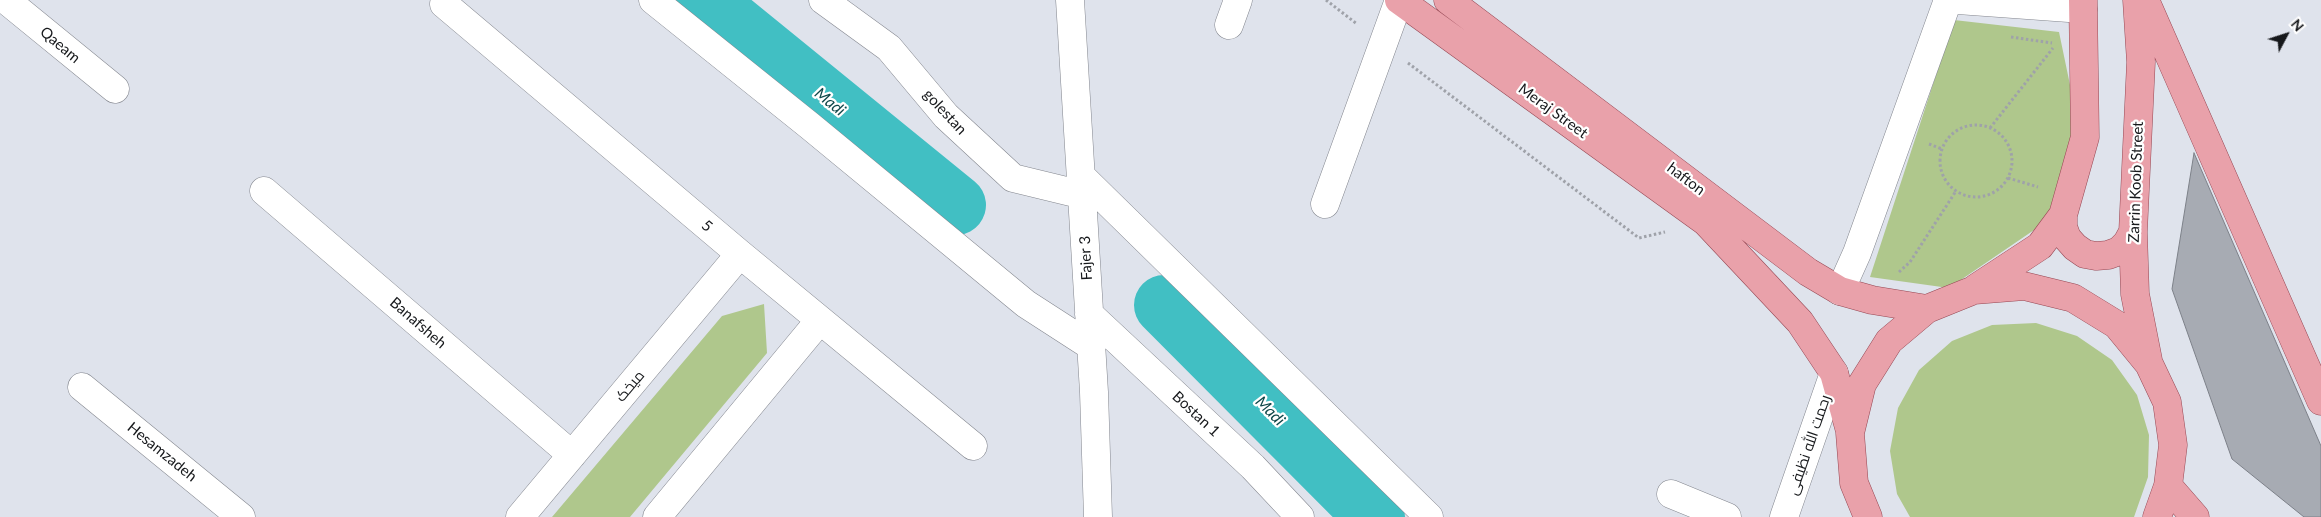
<!DOCTYPE html>
<html>
<head>
<meta charset="utf-8">
<style>
  body { margin:0 }
  #map { position:relative; width:2321px; height:517px; overflow:hidden; background:#dfe3ec; font-family:Lato,sans-serif }
  canvas { display:block }
  .north { position:absolute; left:2261px; top:10px; width:50px; height:50px; -webkit-text-stroke:4px #fff; paint-order:stroke; rotate:50deg; font-size:14px; font-weight:700; line-height:20px; text-align:center; color:#16181b }
  .north::after { content:''; display:block; margin:auto; width:18px; height:22px; background:#16181b; clip-path:polygon(50% 0,100% 100%,50% 72%,0 100%) }
</style>
</head>
<body>
<div id="map">
<canvas width="2321" height="517"></canvas>
<div class="north">N</div>
</div>
<script>
const g = document.querySelector('canvas').getContext('2d');
g.lineJoin = 'round';
function paint(path, color) { g.fillStyle = color; g.fill(path, 'evenodd'); }
const toPath = rows => new Path2D(rows.map(r => 'M' + r).join(''));
function strokePath(path, color, width, dash) { g.strokeStyle = color; g.lineWidth = width; g.lineCap = dash ? 'butt' : 'round'; g.setLineDash(dash || []); g.stroke(path); }
function label(font, color, halo, rows, align = 'center') {
  g.font = font + ' Lato,Cairo,sans-serif'; g.lineWidth = 4.5; g.setLineDash([]); g.textBaseline = 'middle'; g.strokeStyle = halo; g.fillStyle = color; for (const [text, x, y, turn = 0] of rows) {
    g.save(); g.translate(x, y); g.rotate((+turn || 0) * Math.PI / 180); g.textAlign = isNaN(turn) ? turn : align; if (halo) g.strokeText(text, 0, 0); g.fillText(text, 0, 0); g.restore();
  }
}
const green = toPath([
  [1954,20,2059,32,2080,133,2056,215,1949,288,1870,277],
  [764,304,767,353,630,517,552,517,722,316],
  [2036,323,2077,336,2112,360,2137,395,2149,435,2148,477,2134,517,1910,517,1897,494,1890,451,1898,408,1919,370,1952,341,1992,325]
]);
const river = toPath([
  [704,0,956,205],
  [1164,305,1375,517]
]);
const building = toPath([
  [2194,153,2321,446,2321,517,2304,517,2232,459,2172,289,2194,153]
]);
const path = toPath([
  [1326,0,1357,24],
  [2011,37,2052,43],
  [1408,63,1639,238,1665,232],
  '1940 161a36 36 0 1 1 72 0a36 36 0 1 1-72 0Z',
  [1990,128,2053,48],
  [1929,144,1942,149],
  [2008,178,2038,187],
  [1899,272,1910,262,1956,191]
]);
const minor = toPath([
  [6,0,115,89],
  [653,0,810,126,1026,304,1091,346],
  [823,0,889,48,946,116,1013,178,1083,195],
  [1070,0,1094,392,1098,517],
  [1958,0,2083,9],
  [444,4,740,254,973,446],
  [1229,25,1238,0],
  [1082,177,1429,517],
  [264,191,572,455],
  [1325,204,1399,0],
  [1840,291,1857,253,1948,0],
  [1089,314,1253,467,1300,517],
  [82,387,241,517],
  [1671,494,1727,517],
  [520,517,740,254],
  [657,517,820,320],
  [1784,517,1834,373]
]);
const major = toPath([
  [1399,0,1706,222,1800,322,1834,373,1850,431],
  [1448,0,1808,272,1840,291,1872,300,1927,309],
  [2137,0,2141,62,2133,232,2135,294,2148,360],
  [2145,0,2321,401],
  [2063,215,2063,227,2067,238,2075,247,2085,254,2096,256,2108,255,2119,251,2127,243,2133,232],
  [1976,288,2040,246,2063,215,2085,137,2083,0],
  [2168,486,2195,517],
  [1868,517,1854,483,1850,433,1862,384,1889,341,1927,309,1974,290,2024,286,2073,298,2117,325,2149,364,2167,402,2173,445,2168,486,2157,517]
]);
const streetNames = [
  ["Qaeam",60,45,40],
  ["Meraj Street",1553,111,36],
  ["golestan",945,112,47],
  ["hafton",1686,179,37],
  ["Zarrin Koob Street",2136,182,-88],
  ["5",707,226,40],
  ["Fajer 3",1086,258,-93],
  ["Banafsheh",418,323,41],
  ["میخک",630,386,-50],
  ["Bostan 1",1196,414,43],
  ["رحمت الله نظیفی",1809,445,-71],
  ["Hesamzadeh",162,452,39]
];
const waterNames = [
  ["Madi",830,102,39],
  ["Madi",1270,411,45]
];
paint(green, '#afc78c');
strokePath(river, '#41bfc3', 60);
paint(building, '#a7abb3');
strokePath(building, '#7d8189', 1);
strokePath(minor, '#83868e', 29);
strokePath(major, '#964854', 29);
strokePath(path, '#9fa2a9', 3, [2.5, 2.5]);
strokePath(minor, '#fff', 28);
strokePath(major, '#e9a1aa', 28);
label('15px', '#16181b', '#fff', streetNames);
label('italic 16px', '#10484a', '#fff', waterNames);
</script>
</body>
</html>
